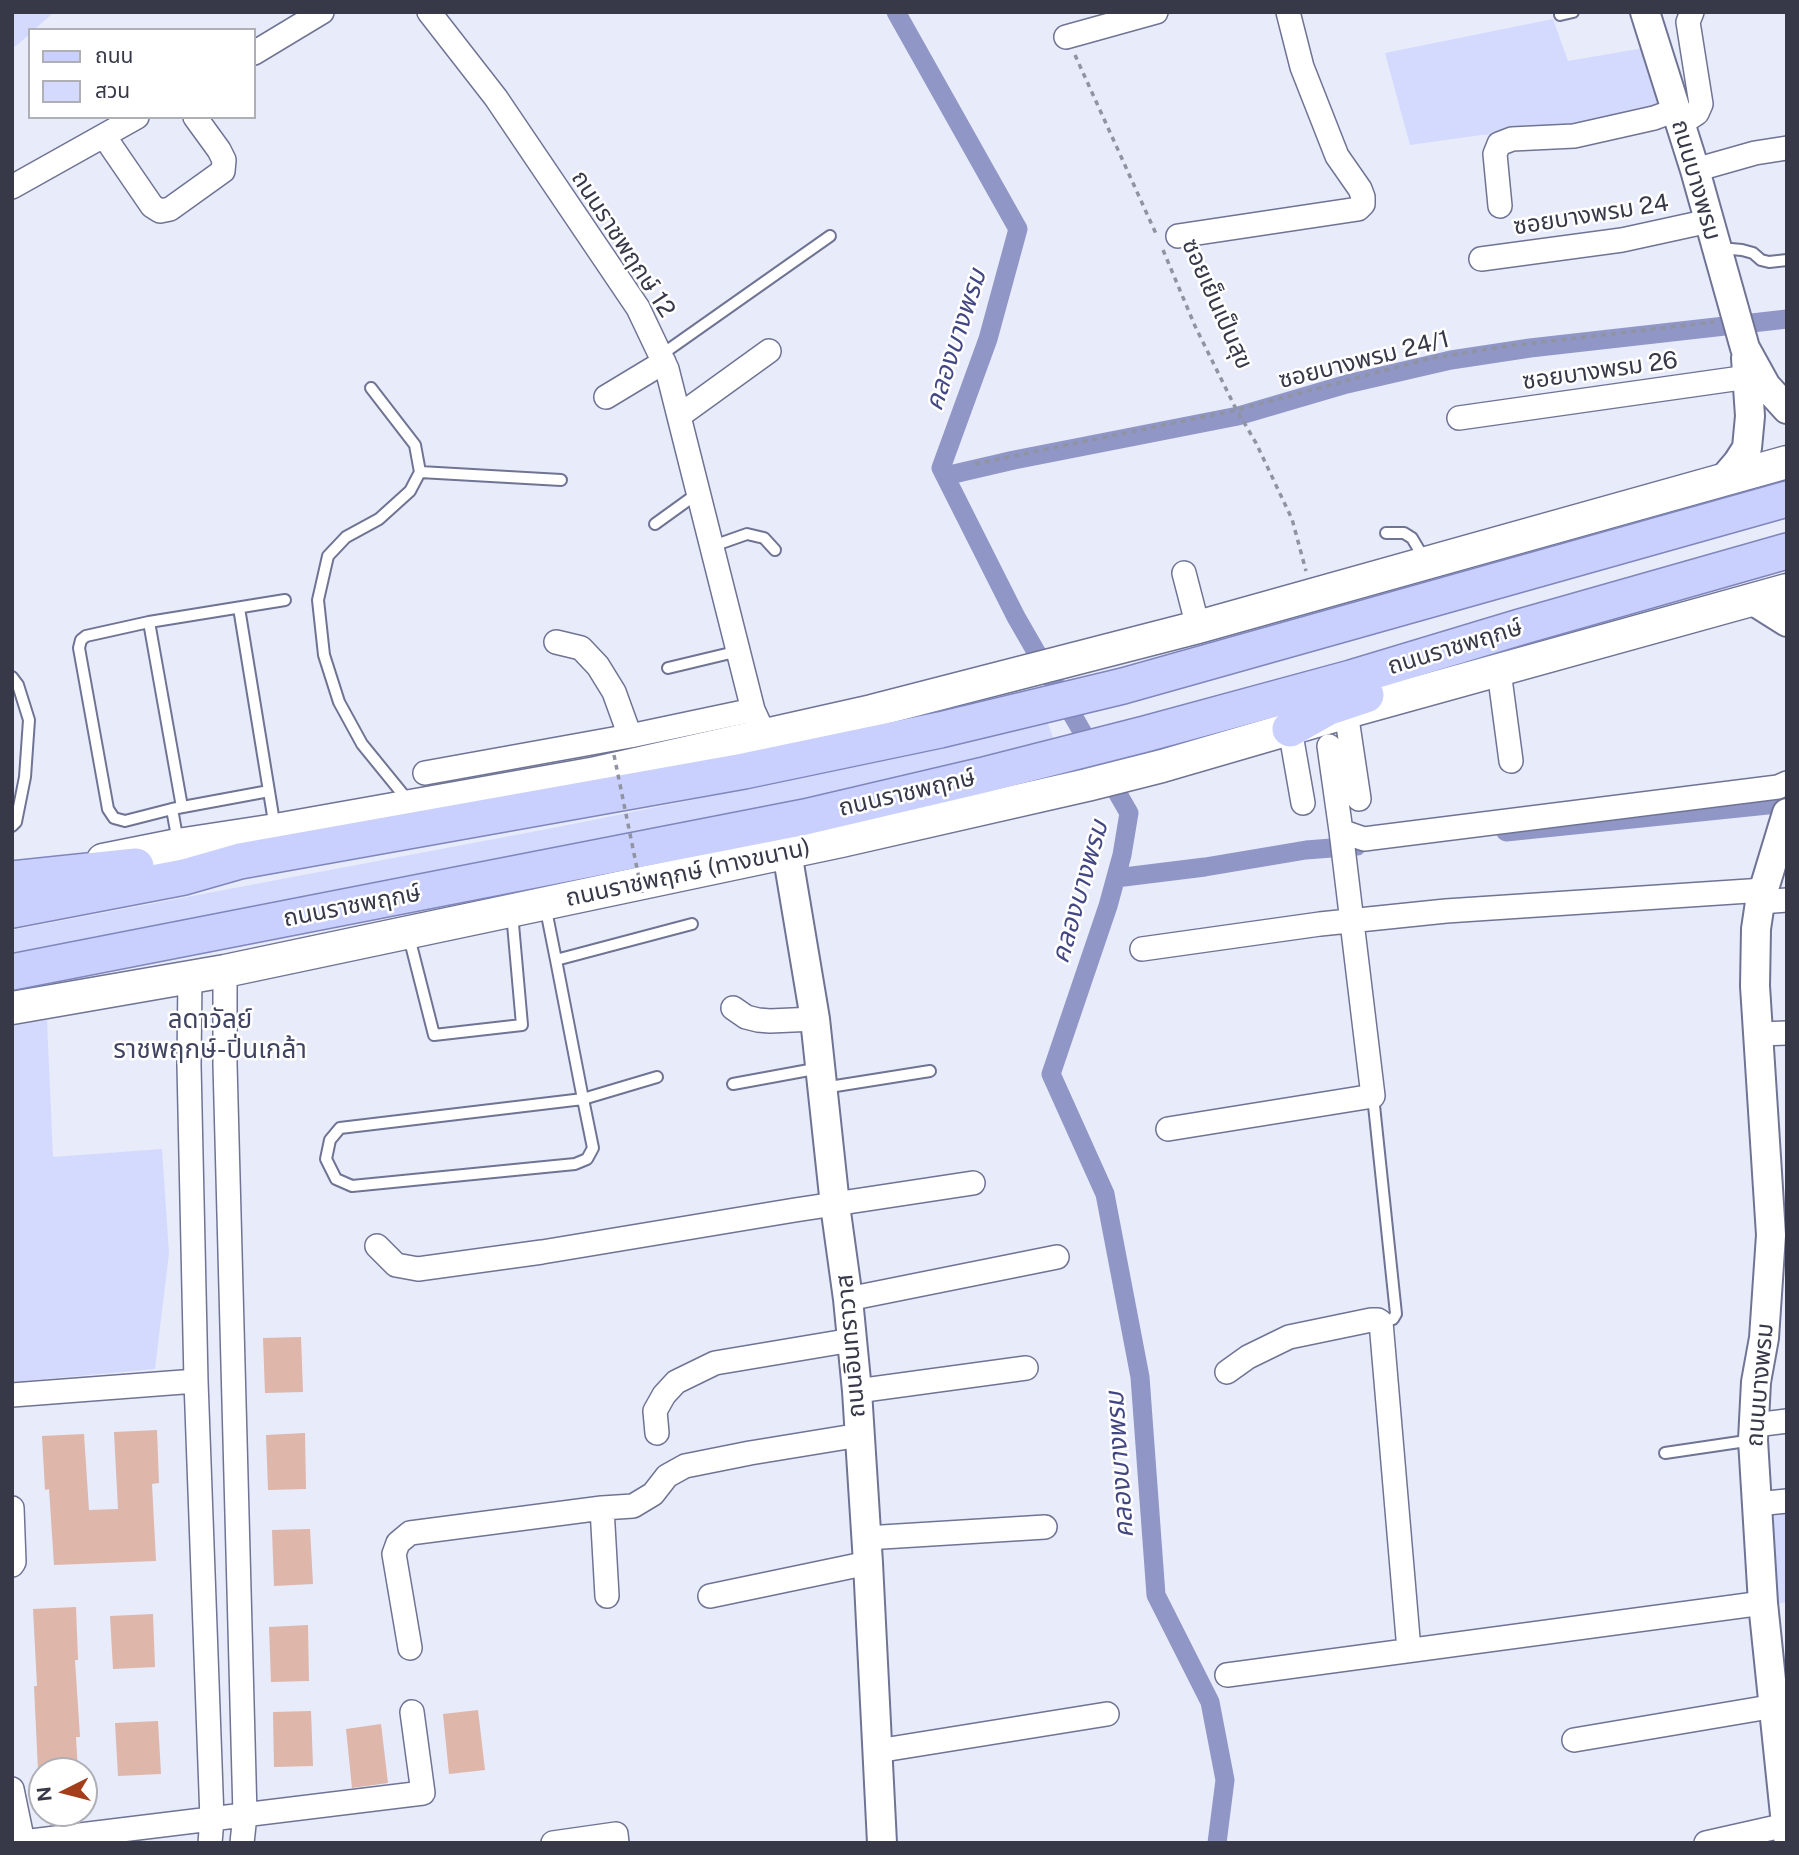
<!DOCTYPE html>
<html>
<head>
<meta charset="utf-8">
<style>
  body { margin:0 }
  #map { position:relative; width:1799px; height:1855px; overflow:hidden; background:#e8ebfa; font-family:"Public Sans","Noto Sans Thai",sans-serif }
  canvas { display:block }
  .frame { position:absolute; inset:0; border:14px solid #373948; pointer-events:none }
  .legend { position:absolute; left:28px; top:28px; width:228px; height:91px; box-sizing:border-box; background:#fff; border:2px solid #afb0b6; margin:0; padding:9px 12px; list-style:none; font-size:21px; color:#373948 }
  .legend li { display:flex; align-items:center; gap:14px; height:35px }
  .legend b { width:35px; border:2px solid #afb0b6 }
  .north { position:absolute; left:28px; top:1757px; width:70px; height:70px; box-sizing:border-box; background:#fff; border:2px solid #afb0b6; border-radius:50%; rotate:264deg; font-size:19px; font-weight:700; line-height:28px; text-align:center; color:#373948 }
  .north::after { content:''; display:block; margin:auto; width:24px; height:32px; background:#a43d1a; clip-path:polygon(50% 0,100% 100%,50% 72%,0 100%) }
</style>
</head>
<body>
<div id="map">
<canvas width="1799" height="1855"></canvas>
<div class="frame"></div>
<ul class="legend">
<li><b style="height:9px;background:#cad0fd"></b>ถนน</li>
<li><b style="height:19px;background:#d4dafe"></b>สวน</li>
</ul>
<div class="north">N</div>
</div>
<script>
const g = document.querySelector('canvas').getContext('2d');
g.lineJoin = 'round';
function paint(path, color) { g.fillStyle = color; g.fill(path, 'evenodd'); }
const toPath = rows => new Path2D(rows.map(r => 'M' + r).join(''));
function strokePath(path, color, width, dash) { g.strokeStyle = color; g.lineWidth = width; g.lineCap = dash ? 'butt' : 'round'; g.setLineDash(dash || []); g.stroke(path); }
function label(font, color, halo, rows, align = 'center') {
  g.font = font + ' "Public Sans","Noto Sans Thai",sans-serif'; g.lineWidth = 5; g.setLineDash([]); g.textBaseline = 'middle'; g.strokeStyle = halo; g.fillStyle = color; for (const [text, x, y, turn = 0] of rows) {
    g.save(); g.translate(x, y); g.rotate((+turn || 0) * Math.PI / 180); g.textAlign = isNaN(turn) ? turn : align; if (halo) g.strokeText(text, 0, 0); g.fillText(text, 0, 0); g.restore();
  }
}
const green = toPath([
  [12,12,54,12,34,30,30,30,30,34,12,49],
  [1553,19,1568,61,1644,48,1661,108,1566,133,1481,135,1410,145,1385,53],
  [1047,721,1054,740,754,812,12,955,12,930,563,826,869,764],
  [47,1020,53,1157,162,1149,169,1253,155,1369,12,1382,12,1026],
  [1787,1508,1787,1602,1776,1604,1770,1510]
]);
const canal = toPath([
  [896,12,1018,229,988,339,941,468,1016,617,1129,813,1122,855,1108,906,1051,1074,1105,1194,1140,1377,1156,1595,1210,1702,1225,1780,1217,1843],
  [945,476,1014,460,1238,416,1347,384,1451,360,1530,348,1787,319],
  [1506,832,1787,803],
  [1116,878,1205,867,1306,850,1357,846]
]);
const building = toPath([
  [301,1337,303,1392,265,1393,263,1338],
  [157,1430,159,1483,152,1484,156,1561,54,1565,49,1489,45,1490,42,1436,84,1434,89,1510,118,1509,114,1432],
  [305,1433,306,1489,268,1490,266,1435],
  [310,1529,313,1584,274,1586,272,1530],
  [76,1607,78,1660,75,1660,80,1737,76,1737,78,1771,38,1771,34,1686,37,1686,33,1609],
  [153,1614,155,1667,113,1669,110,1616],
  [308,1625,309,1681,271,1682,269,1627],
  [478,1710,485,1770,449,1774,443,1714],
  [311,1711,313,1766,274,1767,273,1712],
  [158,1721,161,1774,118,1776,115,1723],
  [381,1724,388,1783,352,1788,346,1729]
]);
const path = toPath([
  [1075,55,1157,236],
  [1163,250,1195,326,1235,407,1256,443,1292,519,1306,571],
  [975,464,1237,410,1431,358,1508,346,1714,322]
]);
const service = toPath([
  [1560,15,1573,12],
  [1720,251,1731,249,1742,250,1753,253,1761,260,1769,262,1787,260],
  [661,355,830,236],
  [371,388,415,445,420,472,410,491,379,519,346,537,328,556,318,600,324,655,339,702,362,744,410,803],
  [420,472,561,480],
  [655,524,698,493],
  [1386,533,1404,533,1412,538,1425,560],
  [713,546,747,534,764,538,775,550],
  [239,608,275,828],
  [149,622,182,807],
  [668,668,739,651],
  [12,677,18,685,29,720,25,777,16,822,12,826],
  [269,791,172,809,125,821,114,818,108,809,79,648,81,640,86,636,149,622,285,600],
  [172,809,178,842],
  [545,905,556,960,583,1099,593,1148,587,1159,575,1164,352,1186,336,1179,326,1159,330,1140,340,1128,583,1099,657,1077],
  [409,937,434,1035,522,1025,512,913],
  [556,960,692,924],
  [733,1084,820,1068],
  [823,1088,930,1071],
  [1373,1096,1396,1314,1393,1319,1381,1322],
  [1665,1453,1753,1440]
]);
const minor = toPath([
  [429,12,496,98,638,308,667,369,753,710,765,736],
  [1066,37,1156,12],
  [254,53,322,12],
  [1680,124,1697,113,1701,104,1688,22,1692,12],
  [104,136,152,206,160,211,170,209,223,171,224,160,219,150,195,117],
  [1695,170,1755,153,1787,148],
  [12,187,137,117],
  [1500,206,1495,154,1499,144,1512,139,1574,136,1654,118,1676,110],
  [1178,236,1358,209,1363,204,1363,197,1360,189,1337,156,1302,67,1288,12],
  [1481,259,1622,240,1709,221],
  [606,397,664,362],
  [679,416,769,351],
  [1459,418,1748,377],
  [1184,573,1198,627],
  [556,642,581,648,598,666,614,692,630,736],
  [1499,671,1511,761],
  [1346,712,1359,799],
  [1290,729,1303,803],
  [425,773,630,736,753,710],
  [1341,831,1364,839,1778,787,1787,783],
  [1760,902,1787,900],
  [1142,949,1320,924,1446,911,1764,890],
  [225,971,225,1064,245,1815,242,1843],
  [190,976,189,1065,196,1381,212,1819,210,1843],
  [733,1008,746,1017,758,1020,770,1021,815,1019],
  [1759,1034,1787,1033],
  [1168,1129,1373,1096,1341,831,1329,746],
  [377,1246,396,1265,418,1269,542,1252,795,1210,973,1183],
  [848,1299,1057,1257],
  [1227,1372,1248,1357,1289,1337,1371,1320,1378,1320,1381,1322,1409,1650],
  [857,1391,1026,1368],
  [12,1395,196,1381],
  [1755,1425,1787,1421],
  [657,1433,655,1411,664,1395,676,1382,715,1363,852,1340],
  [1756,1504,1787,1501],
  [12,1508,14,1562,12,1565],
  [602,1508,607,1596],
  [866,1538,1045,1527],
  [710,1596,868,1563],
  [410,1648,394,1554,398,1543,410,1533,602,1508,633,1506,653,1494,667,1476,685,1466,750,1453,860,1435],
  [1227,1675,1763,1603],
  [1574,1740,1787,1704],
  [877,1751,1107,1714],
  [12,1789,23,1842,423,1793,412,1712],
  [553,1843,616,1834,617,1843],
  [1706,1843,1786,1825]
]);
const tertiary = toPath([
  [1645,12,1695,170,1745,348,1766,386,1787,409],
  [1721,482,1738,462,1747,448,1750,416,1746,358],
  [1752,600,1787,622],
  [1787,813,1760,902,1756,929,1755,986,1771,1235,1764,1338,1756,1382,1753,1440,1763,1603,1787,1834],
  [787,852,815,1019,835,1205,848,1299,857,1391,868,1563,882,1843]
]);
const secondary = toPath([
  [103,860,178,845,276,830,591,774,872,711,1198,627,1787,462],
  [12,1008,225,971,841,841,1087,785,1162,766,1358,709,1787,590]
]);
const primary = toPath([
  [1290,729,1327,708,1366,695],
  [12,879,136,866],
  [12,910,184,877,240,861,744,771,940,730,1123,686,1787,499],
  [12,972,805,817,984,775,1145,734,1351,678,1520,627,1787,551]
]);
const pathBridge = toPath([
  [614,755,642,893]
]);
const streetNames = [
  ["ถนนบางพรม",1696,180,74],
  ["ซอยบางพรม 24",1591,215,-9],
  ["ถนนราชพฤกษ์ 12",623,244,57],
  ["ซอยเย็นเป็นสุข",1217,304,66],
  ["ซอยบางพรม 24/1",1364,360,-14],
  ["ซอยบางพรม 26",1600,371,-8],
  ["ถนนราชพฤกษ์",1455,647,-17],
  ["ถนนราชพฤกษ์",907,793,-13],
  ["ถนนราชพฤกษ์ (ทางขนาน)",688,873,-12],
  ["ถนนราชพฤกษ์",352,906,-11],
  ["ถนนอินทราวาส",851,1346,-95],
  ["ถนนบางพรม",1760,1385,-85]
];
const waterNames = [
  ["คลองบางพรม",956,340,-72],
  ["คลองบางพรม",1080,892,-74],
  ["คลองบางพรม",1120,1465,-94]
];
const neighbourhoodNames = [
  ["ลดาวัลย์",210,1020],
  ["ราชพฤกษ์-ปิ่นเกล้า",210,1050]
];
paint(green, '#d4dafe');
strokePath(canal, '#9097c6', 19);
paint(building, '#deb6aa');
strokePath(service, '#6f7494', 14);
strokePath(minor, '#6f7494', 26);
strokePath(tertiary, '#6f7494', 32);
strokePath(secondary, '#6f7494', 35);
strokePath(primary, '#7f86bc', 38);
strokePath(path, '#9093a2', 3.5, [5, 5]);
strokePath(service, '#fff', 10);
strokePath(minor, '#fff', 23);
strokePath(tertiary, '#fff', 28);
strokePath(secondary, '#fff', 32);
strokePath(primary, '#cad0fd', 35);
strokePath(pathBridge, '#9093a2', 3.5, [5, 5]);
label('24px', '#373948', '#fff', streetNames);
label('italic 26px', '#424783', '#fff', waterNames);
label('26px', '#404461', '#fff', neighbourhoodNames);
</script>
</body>
</html>
